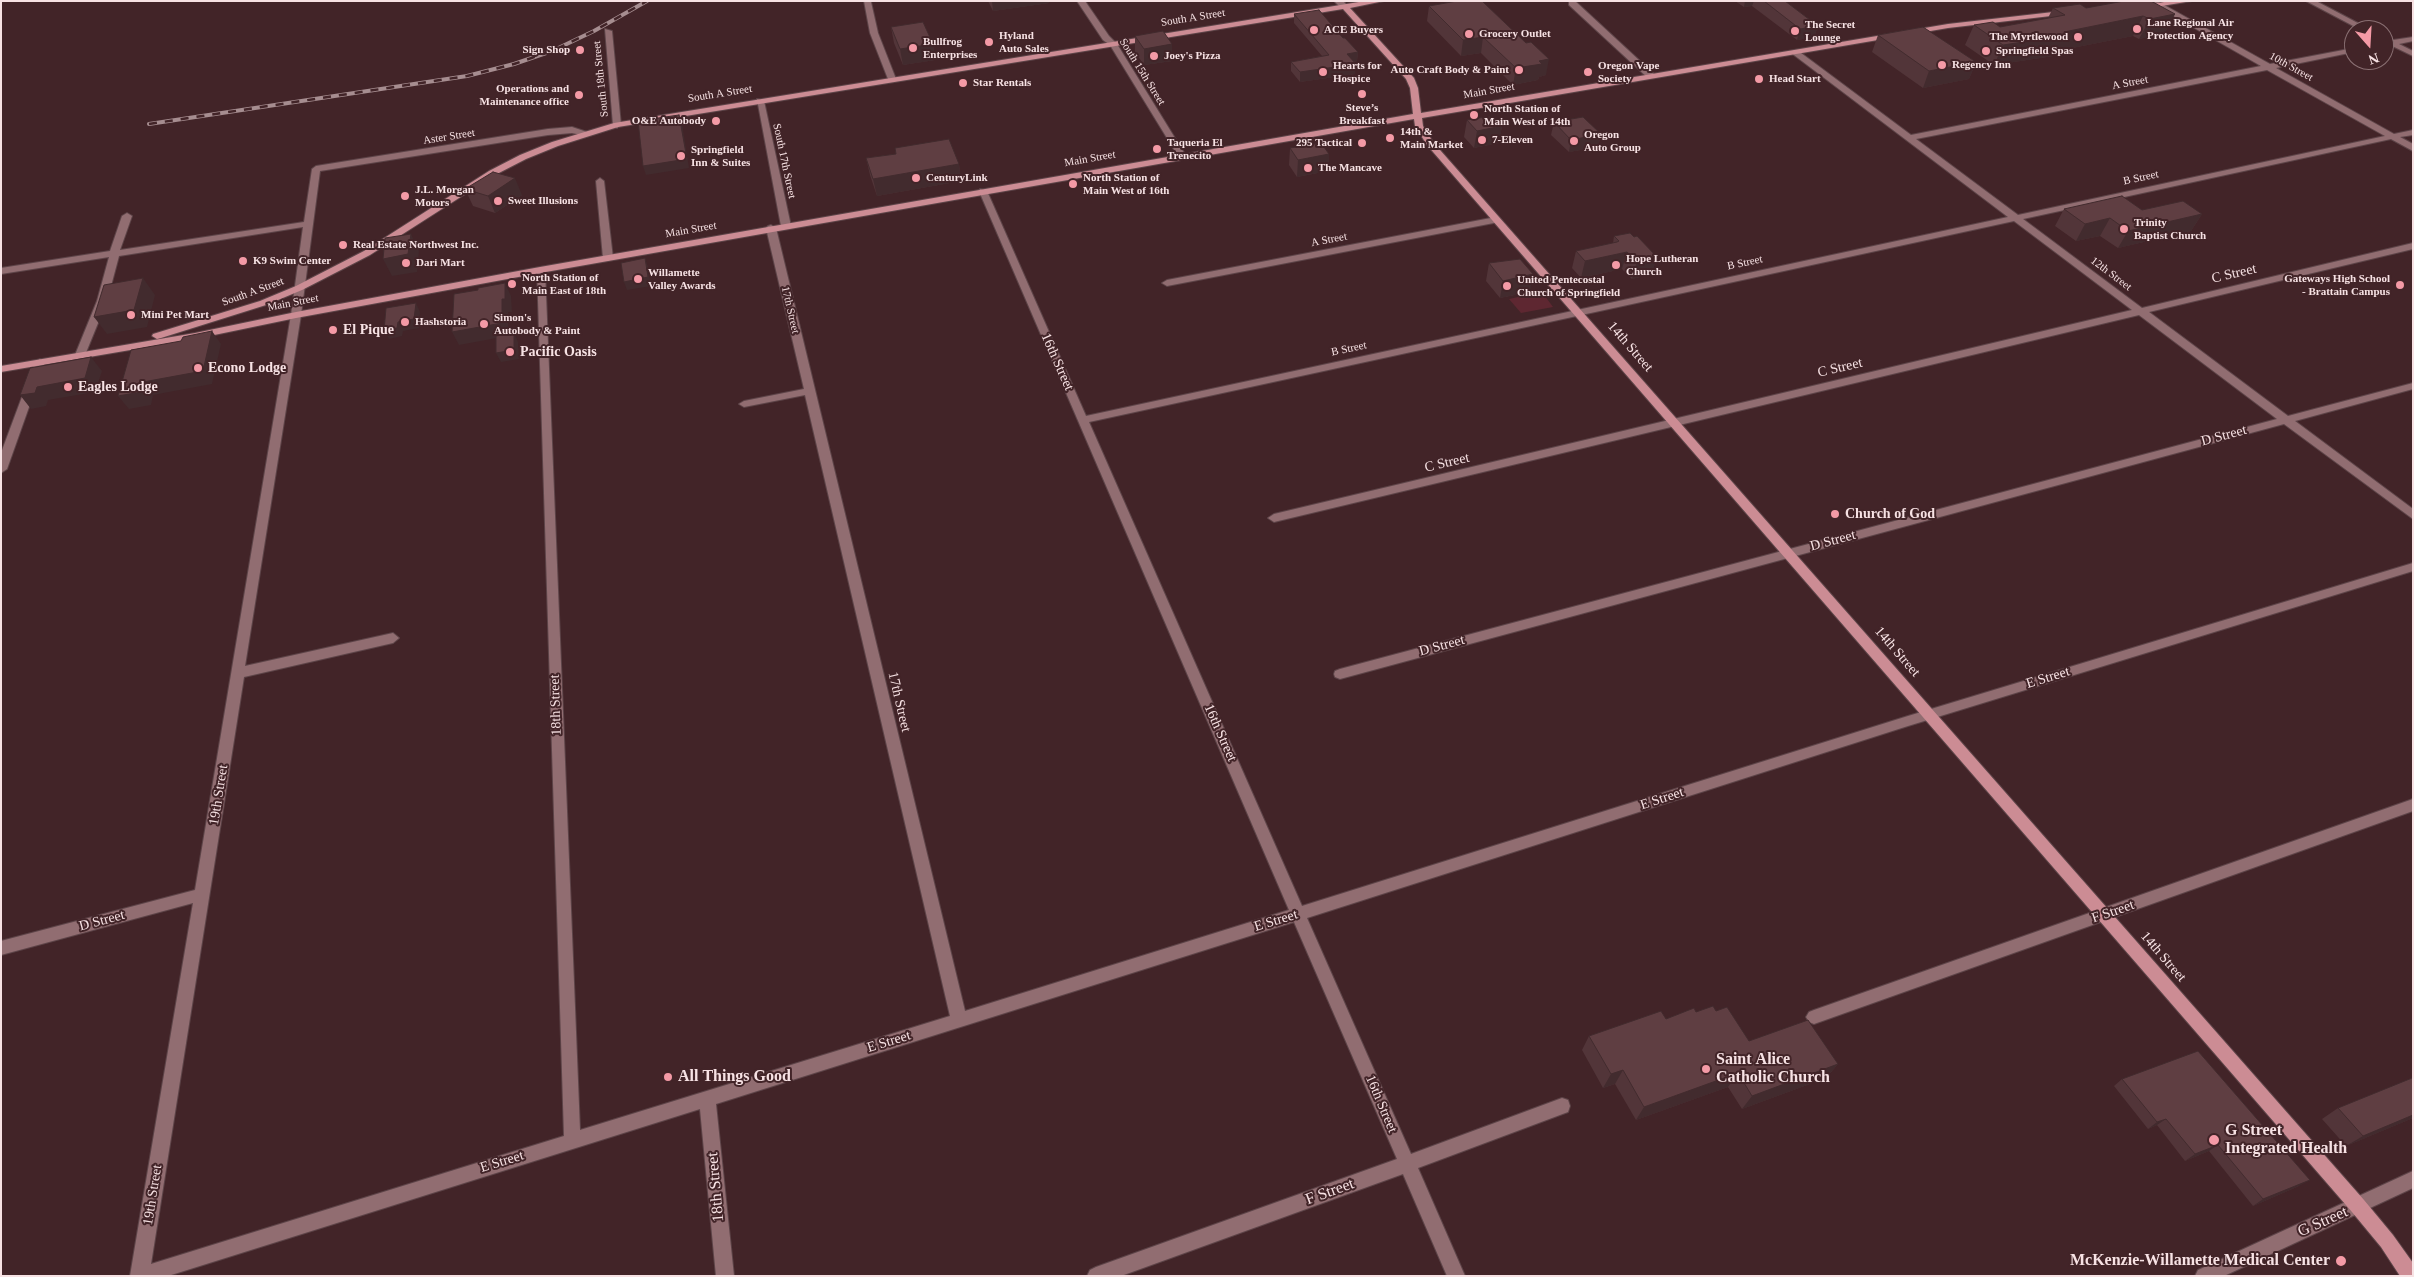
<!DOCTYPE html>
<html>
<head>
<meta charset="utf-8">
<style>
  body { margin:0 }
  #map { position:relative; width:2414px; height:1277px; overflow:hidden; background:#422428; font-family:"Times New Roman",serif }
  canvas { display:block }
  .frame { position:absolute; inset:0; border:2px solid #f7e2e4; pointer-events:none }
  .north { position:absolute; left:2344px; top:20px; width:50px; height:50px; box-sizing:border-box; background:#422428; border:1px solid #8a7073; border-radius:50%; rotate:161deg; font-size:14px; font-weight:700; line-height:20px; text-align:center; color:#f7e2e4 }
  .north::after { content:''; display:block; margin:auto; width:18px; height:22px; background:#f49aa6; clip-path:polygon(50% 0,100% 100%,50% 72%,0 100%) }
</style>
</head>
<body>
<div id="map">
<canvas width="2414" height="1277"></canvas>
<div class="frame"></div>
<div class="north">N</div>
</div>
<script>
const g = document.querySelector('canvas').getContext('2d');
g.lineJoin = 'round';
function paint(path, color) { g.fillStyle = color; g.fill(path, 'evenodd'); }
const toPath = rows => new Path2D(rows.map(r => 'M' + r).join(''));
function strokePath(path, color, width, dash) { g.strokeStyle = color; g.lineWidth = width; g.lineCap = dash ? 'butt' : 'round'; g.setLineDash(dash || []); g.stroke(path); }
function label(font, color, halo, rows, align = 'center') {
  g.font = font + ' "Times New Roman",serif'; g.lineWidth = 4; g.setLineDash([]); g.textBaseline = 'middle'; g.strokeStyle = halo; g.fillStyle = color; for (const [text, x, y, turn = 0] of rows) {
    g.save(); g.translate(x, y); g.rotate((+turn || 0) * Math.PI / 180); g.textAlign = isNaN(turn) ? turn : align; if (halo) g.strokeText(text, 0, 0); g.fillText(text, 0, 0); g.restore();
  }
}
const green = toPath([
  [1542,292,1553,307,1521,313,1509,299]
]);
const minor = toPath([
  [864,1,871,2,878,33,896,79,895,81,888,79,870,33,864,1],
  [1077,1,1085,1,1109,36,1117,44,1186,156,1185,158,1178,156,1110,45,1103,40,1077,1],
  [1334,1,1343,1,1349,7,1342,9,1334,1],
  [1569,1,1575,1,1654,74,1654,78,1648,78,1569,5,1569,1],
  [2147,1,2157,1,2270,64,2354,48,2354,52,2276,68,2394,134,2413,130,2413,135,2400,137,2413,144,2413,151,2391,139,2023,219,2142,308,2413,243,2413,249,2149,312,2288,416,2413,383,2413,389,2295,421,2413,509,2413,519,2284,424,1340,679,1335,677,1334,674,1335,671,1340,669,2277,419,2139,315,1274,522,1268,518,1274,514,2132,310,2014,221,1089,422,1302,906,1908,716,2413,563,2413,571,1908,726,1307,918,1411,1154,1562,1098,1568,1100,1570,1106,1568,1112,1418,1168,1465,1276,1447,1276,1403,1174,1121,1276,1087,1276,1090,1270,1096,1267,1397,1159,1294,922,716,1104,734,1276,716,1276,700,1109,168,1276,130,1276,193,903,1,955,1,941,195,890,291,315,303,227,119,256,107,301,85,355,80,358,75,355,97,301,109,257,1,274,1,268,110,251,122,216,127,213,132,216,120,250,304,222,312,169,316,166,548,129,572,127,590,133,586,136,572,133,548,135,320,171,301,315,245,666,393,633,399,638,393,643,244,677,151,1264,564,1136,537,268,543,268,545,270,580,1130,950,1016,805,395,744,407,739,404,744,401,804,389,766,228,768,226,771,225,776,228,965,1011,1289,910,979,191,980,189,987,191,1086,416,2008,217,1790,52,1797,50,1911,135,2261,66,2147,1],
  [2267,70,2385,136,2018,215,1916,139,2267,70],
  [2306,1,2316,1,2371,30,2361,30,2306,1],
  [605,29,612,31,621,125,617,128,613,125,605,29],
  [2384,37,2393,40,2413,37,2413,41,2399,44,2413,51,2413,56,2384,42,2384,37],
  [757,99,764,101,791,226,786,229,781,226,757,99],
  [600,178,604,181,613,258,608,261,603,258,596,181,600,178],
  [1496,217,1499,218,1499,222,1167,286,1162,283,1167,280,1496,217],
  [40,359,45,362,7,469,1,473,1,453,35,362,40,359],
  [2413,799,2413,811,1814,1024,1809,1022,1806,1017,1809,1012,1814,1010,2413,799],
  [2413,1171,2413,1188,2224,1276,2195,1276,2198,1270,2413,1171]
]);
const major = toPath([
  [1365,1,1384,1,1350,8,1414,78,1418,88,1421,113,1948,24,2071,10,2071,14,2068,14,1948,28,1422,118,1423,126,1433,142,2364,1200,2393,1235,2413,1263,2413,1276,2400,1276,2381,1247,2352,1212,1427,145,1415,126,1414,119,540,273,296,318,195,339,1,372,1,366,195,333,296,312,540,267,1413,114,1410,88,1406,79,1343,9,618,127,558,146,526,159,495,175,370,255,302,290,266,305,161,338,157,339,152,336,153,334,260,301,296,286,364,251,489,171,520,155,552,142,614,123,1365,1],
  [2169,1,2192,1,2143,9,2139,7,2169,1]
]);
const rail = toPath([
  [149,124,467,76,514,64,552,51,594,31,647,1]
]);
const wall = toPath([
  [988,1,1049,1,1049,3,993,11],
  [1457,1,1546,75,1539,77,1538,80,1513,85,1481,53,1461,56,1427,21,1429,6],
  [1735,1,1785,1,1818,26,1814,37,1797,40,1752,6,1744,7],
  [2053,8,2086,8,2175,14,2164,34,2139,39,2133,36,2062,50,2060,55,1994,65,1965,45,1974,25,2000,27,2048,18],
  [1294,14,1343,38,1358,52,1357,61,1354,62,1355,74,1300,82,1291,71,1291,62,1322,56,1294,23],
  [891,27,933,44,935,60,903,65,894,43],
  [1878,35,1976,62,1969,79,1923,88,1872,52],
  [1135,36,1172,61,1144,65,1135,52],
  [1467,120,1502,126,1499,143,1474,148,1464,137],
  [1554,122,1601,134,1598,147,1569,152,1551,135],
  [895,148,959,164,961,181,877,196,870,175,866,158,896,154],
  [1290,148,1329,154,1328,171,1297,177,1289,165],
  [465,189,522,195,495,213,473,206],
  [2064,209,2142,210,2202,214,2191,231,2118,248,2100,236,2076,241,2055,226],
  [1614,236,1652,274,1632,279,1622,269,1581,278,1572,268,1576,251,1613,243],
  [1489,263,1530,292,1500,298,1486,281],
  [1716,1011,1749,1041,1838,1064,1826,1078,1742,1109,1728,1087,1636,1120,1615,1084,1603,1088,1582,1050,1589,1036,1696,1012],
  [2122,1079,2299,1186,2253,1206,2209,1151,2185,1161,2157,1125,2148,1129,2114,1086],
  [2413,1079,2413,1118,2346,1146,2322,1119,2338,1108]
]);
const shadedWall = toPath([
  [992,1,1049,1,1049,3,993,11],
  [1745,1,1754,1,1752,6,1744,7],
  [2175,14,2164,34,2139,39,2150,19],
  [2143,16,2133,36,2062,50,2060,55,1994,65,2003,45],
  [1818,26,1814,37,1797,40,1800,29],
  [1483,37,1481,53,1461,56,1463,40],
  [933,44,935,60,903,65,900,49],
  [1172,44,1172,61,1144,65,1144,49],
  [1358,52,1357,61,1346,63,1347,54],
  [1549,59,1546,75,1539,77,1538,80,1513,85,1516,68,1539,61],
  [1976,62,1969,79,1923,88,1929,71],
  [1356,64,1355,74,1300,82,1300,72],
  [679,115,682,123,689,168,646,175,643,166],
  [1502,126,1499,143,1474,148,1477,131],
  [1601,134,1598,147,1569,152,1571,140],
  [1329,154,1328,171,1297,177,1298,160],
  [959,164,961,181,877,196,873,179],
  [515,178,522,195,495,213,488,196],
  [2202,214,2191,231,2118,248,2128,231],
  [2110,218,2100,236,2076,241,2085,224],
  [411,234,419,251,417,272,392,276,383,259],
  [1627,252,1622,269,1581,278,1585,261],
  [1657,257,1652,274,1632,279,1637,261],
  [645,258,648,267,651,286,627,290,624,282],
  [1533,274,1530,292,1500,298,1503,281],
  [143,278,155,295,147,327,107,334,94,317],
  [505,283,511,296,512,312,508,312,508,336,459,345,452,332,502,299],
  [416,303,420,312,419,328,403,331,402,336,389,339,384,330],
  [212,331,221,344,212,384,153,395,151,405,129,409,118,396,143,382],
  [514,333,518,342,519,359,501,362,496,353],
  [91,357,102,371,95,392,48,400,46,406,31,409,20,395,37,387],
  [1838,1064,1826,1078,1742,1109,1752,1096],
  [1623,1070,1615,1084,1603,1088,1611,1074],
  [1738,1073,1728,1087,1636,1120,1644,1107],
  [2413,1115,2413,1118,2346,1146,2363,1136],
  [2166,1119,2157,1125,2148,1129,2157,1122],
  [2218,1145,2209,1151,2185,1161,2195,1154],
  [2310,1180,2299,1186,2253,1206,2263,1199]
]);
const building = toPath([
  [1457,1,1482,1,1526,43,1531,42,1549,59,1539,61,1542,64,1516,68,1483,37,1463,40,1429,6,1457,1],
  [1764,1,1785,1,1818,26,1800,29,1764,1],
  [2124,1,2151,1,2175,14,2150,19,2143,16,2064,32,2069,35,2003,45,1974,25,1993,22,2000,27,2065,15,2053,8,2080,4,2086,8,2124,1],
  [1319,10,1343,38,1345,38,1358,52,1347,54,1356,64,1300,72,1291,62,1329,55,1294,14,1319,10],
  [923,22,933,44,900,49,891,27,923,22],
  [1923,27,1976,62,1929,71,1878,35,1923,27],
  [1163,31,1172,44,1144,49,1135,36,1163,31],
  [679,115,687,159,643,166,638,121,679,115],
  [1492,116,1502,126,1477,131,1467,120,1492,116],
  [1583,117,1601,134,1571,140,1554,122,1583,117],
  [949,139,959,164,873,179,866,158,896,154,895,148,949,139],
  [1321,143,1329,154,1298,160,1290,148,1321,143],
  [493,172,515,178,488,196,465,189,493,172],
  [2122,196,2142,210,2183,201,2202,214,2128,231,2110,218,2085,224,2064,209,2122,196],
  [1630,233,1634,237,1637,236,1657,257,1637,261,1627,252,1585,261,1576,251,1617,242,1619,241,1614,236,1630,233],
  [411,234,408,254,383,259,385,238,411,234],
  [645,258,648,277,624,282,621,263,645,258],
  [1520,259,1533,274,1503,281,1489,263,1520,259],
  [143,278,134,310,94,317,104,285,143,278],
  [505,283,505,299,502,299,502,323,452,332,454,294,478,290,478,288,505,283],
  [416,303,414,319,398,322,397,328,384,330,386,308,416,303],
  [212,331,203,371,143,382,141,392,118,396,131,350,181,341,183,337,212,331],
  [514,333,514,350,496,353,496,336,514,333],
  [91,357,85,378,37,387,35,393,20,395,30,368,91,357],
  [1713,1006,1716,1011,1727,1007,1749,1041,1808,1020,1838,1064,1752,1096,1738,1073,1644,1107,1623,1070,1611,1074,1589,1036,1661,1011,1666,1019,1694,1008,1696,1012,1713,1006],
  [2198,1051,2310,1180,2263,1199,2218,1145,2195,1154,2166,1119,2157,1122,2122,1079,2198,1051],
  [2412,1078,2413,1079,2413,1115,2363,1136,2338,1108,2412,1078]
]);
const markers = [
  [2137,29,5,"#f49aa6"],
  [1314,30,5,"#f49aa6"],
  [1795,31,5,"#f49aa6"],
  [1469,34,5,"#f49aa6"],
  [2078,37,5,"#f49aa6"],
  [989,42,5,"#f49aa6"],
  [913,48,5,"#f49aa6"],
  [580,50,5,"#f49aa6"],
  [1986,51,5,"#f49aa6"],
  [1154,56,5,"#f49aa6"],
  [1942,65,5,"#f49aa6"],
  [1519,70,5,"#f49aa6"],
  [1323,72,5,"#f49aa6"],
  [1588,72,5,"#f49aa6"],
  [1759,79,5,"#f49aa6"],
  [963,83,5,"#f49aa6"],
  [1362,94,5,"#f49aa6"],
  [579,95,5,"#f49aa6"],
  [1474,115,5,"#f49aa6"],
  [716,121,5,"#f49aa6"],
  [1390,138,5,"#f49aa6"],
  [1482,140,5,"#f49aa6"],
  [1574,141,5,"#f49aa6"],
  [1362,143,5,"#f49aa6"],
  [1157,149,5,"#f49aa6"],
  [681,156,5,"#f49aa6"],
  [1308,168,5,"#f49aa6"],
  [916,178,5,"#f49aa6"],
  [1073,184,5,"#f49aa6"],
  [405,196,5,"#f49aa6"],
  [498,201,5,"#f49aa6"],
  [2124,229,5,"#f49aa6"],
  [343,245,5,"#f49aa6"],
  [243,261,5,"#f49aa6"],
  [406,263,5,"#f49aa6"],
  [1616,265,5,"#f49aa6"],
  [638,279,5,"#f49aa6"],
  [512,284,5,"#f49aa6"],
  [2400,285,5,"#f49aa6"],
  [1507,286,5,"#f49aa6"],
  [131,315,5,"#f49aa6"],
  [405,322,5,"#f49aa6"],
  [484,324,5,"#f49aa6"],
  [333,330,5,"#f49aa6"],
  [510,352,5,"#f49aa6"],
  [198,368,5,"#f49aa6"],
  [68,387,5,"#f49aa6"],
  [1835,514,5,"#f49aa6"],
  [1706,1069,5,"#f49aa6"],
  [668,1077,5,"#f49aa6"],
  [2214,1140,6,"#f49aa6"],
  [2341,1261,6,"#f49aa6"]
];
const farStreetnames = [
  ["South A Street",1193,18,-9],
  ["10th Street",2291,67,29],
  ["South 15th Street",1142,72,58],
  ["South 18th Street",601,79,-96],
  ["A Street",2130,83,-11],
  ["Main Street",1489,91,-10],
  ["South A Street",720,94,-9],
  ["Aster Street",449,137,-9],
  ["Main Street",1090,159,-10],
  ["South 17th Street",784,161,78],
  ["B Street",2141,178,-12],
  ["Main Street",691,230,-10],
  ["A Street",1329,240,-11],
  ["B Street",1745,263,-12],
  ["12th Street",2111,274,37],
  ["South A Street",253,292,-20],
  ["Main Street",293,303,-11],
  ["17th Street",790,310,77],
  ["B Street",1349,349,-12]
];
const farPoinames = [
  ["Lane Regional Air",2147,23],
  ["Protection Agency",2147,36],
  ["The Secret",1805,25],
  ["Lounge",1805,38],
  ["ACE Buyers",1324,30],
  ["Grocery Outlet",1479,34],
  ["Hyland",999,36],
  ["Auto Sales",999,49],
  ["The Myrtlewood",2068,37,"right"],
  ["Bullfrog",923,42],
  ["Enterprises",923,55],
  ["Sign Shop",570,50,"right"],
  ["Springfield Spas",1996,51],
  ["Joey's Pizza",1164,56],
  ["Regency Inn",1952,65],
  ["Hearts for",1333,66],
  ["Hospice",1333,79],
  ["Oregon Vape",1598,66],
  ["Society",1598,79],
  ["Auto Craft Body & Paint",1509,70,"right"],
  ["Head Start",1769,79],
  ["Star Rentals",973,83],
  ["Operations and",569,89,"right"],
  ["Maintenance office",569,102,"right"],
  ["Steve’s",1362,108,"center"],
  ["Breakfast",1362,121,"center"],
  ["North Station of",1484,109],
  ["Main West of 14th",1484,122],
  ["O&E Autobody",706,121,"right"],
  ["14th &",1400,132],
  ["Main Market",1400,145],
  ["Oregon",1584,135],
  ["Auto Group",1584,148],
  ["7-Eleven",1492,140],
  ["Taqueria El",1167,143],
  ["Trenecito",1167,156],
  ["295 Tactical",1352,143,"right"],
  ["Springfield",691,150],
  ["Inn & Suites",691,163],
  ["The Mancave",1318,168],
  ["CenturyLink",926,178],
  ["North Station of",1083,178],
  ["Main West of 16th",1083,191],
  ["J.L. Morgan",415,190],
  ["Motors",415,203],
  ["Sweet Illusions",508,201],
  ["Trinity",2134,223],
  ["Baptist Church",2134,236],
  ["Real Estate Northwest Inc.",353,245],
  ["Hope Lutheran",1626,259],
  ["Church",1626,272],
  ["K9 Swim Center",253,261],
  ["Dari Mart",416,263],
  ["Willamette",648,273],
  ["Valley Awards",648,286],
  ["North Station of",522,278],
  ["Main East of 18th",522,291],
  ["Gateways High School",2390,279,"right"],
  ["- Brattain Campus",2390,292,"right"],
  ["United Pentecostal",1517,280],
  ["Church of Springfield",1517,293],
  ["Mini Pet Mart",141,315],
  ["Simon's",494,318],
  ["Autobody & Paint",494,331],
  ["Hashstoria",415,322]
];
const streetNames = [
  ["C Street",2234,274,-13],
  ["14th Street",1630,347,49],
  ["16th Street",1057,362,66],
  ["C Street",1840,368,-13],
  ["D Street",2224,436,-15],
  ["C Street",1447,463,-13],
  ["D Street",1833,541,-15],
  ["D Street",1442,646,-15],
  ["14th Street",1897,652,49],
  ["E Street",2048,678,-17],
  ["17th Street",899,702,77],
  ["18th Street",556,705,-92],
  ["16th Street",1220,733,66],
  ["19th Street",219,795,-81],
  ["E Street",1662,799,-18],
  ["F Street",2113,912,-19],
  ["D Street",102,921,-15],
  ["E Street",1276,921,-17],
  ["14th Street",2163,957,49],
  ["E Street",889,1042,-17],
  ["16th Street",1381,1104,67],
  ["E Street",502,1162,-17],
  ["19th Street",153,1195,-81]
];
const poiNames = [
  ["El Pique",343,330],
  ["Pacific Oasis",520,352],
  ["Econo Lodge",208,368],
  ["Eagles Lodge",78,387],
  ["Church of God",1845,514]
];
const nearPoinames = [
  ["Saint Alice",1716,1060],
  ["Catholic Church",1716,1078],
  ["All Things Good",678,1077],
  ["G Street",2225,1131],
  ["Integrated Health",2225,1149],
  ["McKenzie-Willamette Medical Center",2330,1261,"right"]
];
const nearStreetnames = [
  ["18th Street",716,1187,-95],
  ["F Street",1330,1192,-20],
  ["G Street",2323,1222,-24]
];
paint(green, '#5e2731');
strokePath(minor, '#5d4448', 2);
strokePath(major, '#5d4448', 2);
paint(minor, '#916d71');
paint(major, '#cc8c94');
strokePath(rail, '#a68d90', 4);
strokePath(rail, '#422428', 2.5, [8]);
paint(wall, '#523539');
paint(shadedWall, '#422b2e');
paint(building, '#5f3e42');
strokePath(building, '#422b2e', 1);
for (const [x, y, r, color] of markers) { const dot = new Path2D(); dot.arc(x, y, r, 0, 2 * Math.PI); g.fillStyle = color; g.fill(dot); strokePath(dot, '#422428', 2); }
label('11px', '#f7e2e4', '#422428', farStreetnames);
label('bold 11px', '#f7e2e4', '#422428', farPoinames, 'left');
label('14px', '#f7e2e4', '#422428', streetNames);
label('bold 14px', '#f7e2e4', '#422428', poiNames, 'left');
label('bold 16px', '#f7e2e4', '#422428', nearPoinames, 'left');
label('16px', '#f7e2e4', '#422428', nearStreetnames);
</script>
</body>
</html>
